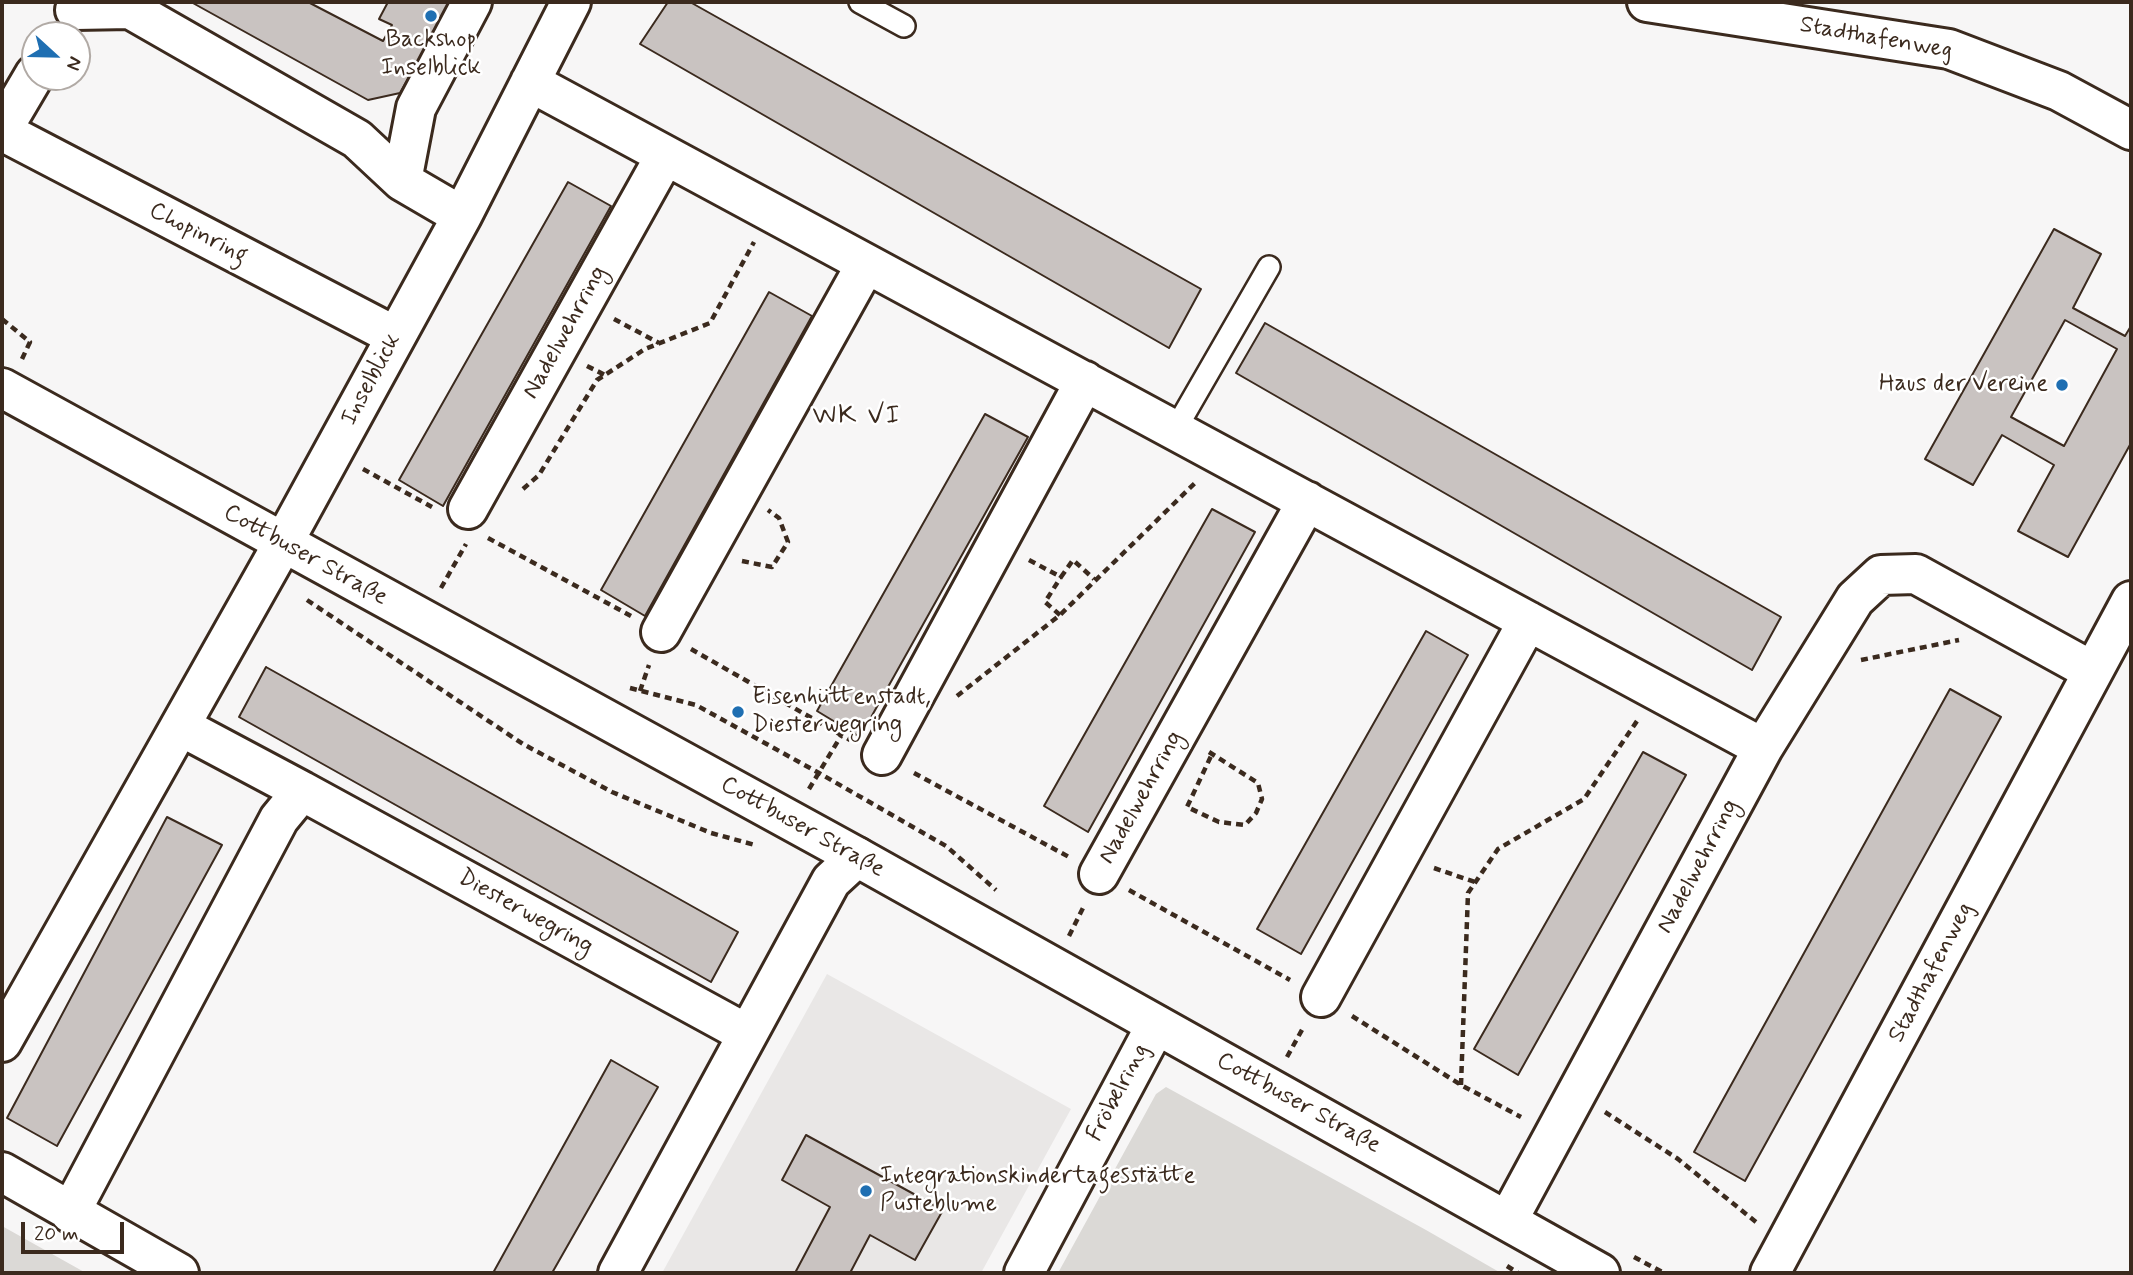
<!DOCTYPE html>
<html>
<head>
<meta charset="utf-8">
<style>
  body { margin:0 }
  #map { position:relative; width:2133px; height:1275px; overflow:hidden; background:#f7f6f6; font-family:Mynerve,sans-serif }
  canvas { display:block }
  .frame { position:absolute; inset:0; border:4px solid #3b2a1e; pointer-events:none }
  .north { position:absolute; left:21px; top:21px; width:70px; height:70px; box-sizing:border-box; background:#fff; border:2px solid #b1aaa5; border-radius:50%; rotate:112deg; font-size:19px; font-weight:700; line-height:28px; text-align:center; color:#3b2a1e }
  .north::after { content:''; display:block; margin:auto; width:24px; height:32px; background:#1f6fb2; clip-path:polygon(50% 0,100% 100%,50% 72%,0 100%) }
  .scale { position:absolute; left:21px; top:1222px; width:103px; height:32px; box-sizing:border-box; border:4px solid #3b2a1e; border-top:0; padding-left:9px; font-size:21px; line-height:24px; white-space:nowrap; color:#3b2a1e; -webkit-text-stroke:5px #fff; paint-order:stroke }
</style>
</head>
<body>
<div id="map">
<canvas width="2133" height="1275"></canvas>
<div class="frame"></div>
<div class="north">N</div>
<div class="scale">20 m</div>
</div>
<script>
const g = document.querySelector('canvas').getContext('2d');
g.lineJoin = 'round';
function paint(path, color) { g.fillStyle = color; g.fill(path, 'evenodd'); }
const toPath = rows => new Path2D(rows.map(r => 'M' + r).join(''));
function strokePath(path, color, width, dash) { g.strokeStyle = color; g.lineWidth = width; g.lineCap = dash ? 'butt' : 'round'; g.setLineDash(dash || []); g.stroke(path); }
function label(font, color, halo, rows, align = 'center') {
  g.font = font + ' Mynerve,sans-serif'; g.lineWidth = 5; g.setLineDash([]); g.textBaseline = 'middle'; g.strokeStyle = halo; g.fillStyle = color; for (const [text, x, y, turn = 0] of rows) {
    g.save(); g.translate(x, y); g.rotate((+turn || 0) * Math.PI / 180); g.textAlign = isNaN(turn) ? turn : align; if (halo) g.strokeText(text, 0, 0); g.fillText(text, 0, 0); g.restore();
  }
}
const built = toPath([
  [827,974,1071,1109,981,1273,662,1273]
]);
const green = toPath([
  [1166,1087,1426,1230,1501,1273,1058,1273,1156,1094],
  [2,1226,86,1273,2,1273]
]);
const building = toPath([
  [191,2,308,2,383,41,392,25,379,19,388,2,451,2,400,93,368,100,191,2],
  [668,2,690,2,1201,289,1169,348,640,44,668,2],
  [568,182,611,206,443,506,399,480,568,182],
  [2054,229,2101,254,2073,308,2125,336,2131,326,2131,443,2068,557,2018,531,2054,465,2002,435,1973,485,1925,459,2054,229],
  [2065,320,2117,349,2064,446,2011,417,2065,320],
  [769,292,812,316,645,616,601,590,769,292],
  [1265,323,1781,617,1752,670,1236,373,1265,323],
  [985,414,1028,437,860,737,817,711,985,414],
  [1212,509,1255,532,1088,832,1044,806,1212,509],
  [1426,631,1468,655,1301,954,1257,929,1426,631],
  [266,667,738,932,711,982,239,717,266,667],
  [1950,689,2001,717,1745,1181,1694,1152,1950,689],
  [1643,752,1686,775,1518,1075,1474,1049,1643,752],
  [167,817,222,845,57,1146,7,1118,167,817],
  [611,1060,658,1087,552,1273,493,1273,611,1060],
  [806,1135,943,1210,915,1260,870,1235,850,1273,795,1273,830,1207,782,1180,806,1135]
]);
const path = toPath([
  [2,319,30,342,22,359],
  [614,319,659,343],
  [587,366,605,375],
  [363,469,432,507],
  [523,489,539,475,597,380,645,349,710,323,754,242],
  [488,538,631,616],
  [1029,560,1061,577,1073,560,1094,579],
  [742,561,772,567,788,542,779,518,768,510],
  [441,588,466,544],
  [307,600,523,744,612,792,711,833,755,845],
  [1060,615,1045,602,1061,577],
  [691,649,850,740],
  [1861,660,1959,640],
  [630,688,696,705,819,773,946,846,996,890],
  [640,691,649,665],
  [957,696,1060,615,1195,483],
  [1209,752,1258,783,1262,799,1256,813,1245,825,1219,822,1187,807,1212,754],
  [914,773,1069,857],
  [809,789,841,736],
  [1434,868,1475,882],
  [1129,890,1290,980],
  [1069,936,1084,906],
  [1352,1016,1461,1085,1521,1117],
  [1287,1057,1303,1028],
  [1461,1085,1468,893,1498,849,1584,799,1637,721],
  [1605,1112,1678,1159,1756,1222],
  [1634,1257,1664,1273],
  [1507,1266,1518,1273]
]);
const lane = toPath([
  [860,2,904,26],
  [1175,430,1269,267]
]);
const street = toPath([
  [1647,2,1949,49,2059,91,2131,130],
  [75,10,130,9,357,139,402,181],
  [530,82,1763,748,1508,1220],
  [2,130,35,74],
  [2,131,395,336],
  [462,216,402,181,416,108,472,2],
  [468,509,665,156],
  [661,632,866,264],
  [180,726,302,791],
  [1763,748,1855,599,1881,575,1916,574,2092,671],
  [882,755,1085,381],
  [1099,874,1307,501],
  [1321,997,1528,621],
  [2,1042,282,545,462,216,571,2],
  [2,1172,179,1273],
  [70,1213,279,819,302,791,747,1034],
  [618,1273,831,881,857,857],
  [1024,1273,1156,1025],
  [1770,1273,2131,601]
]);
const secondary = toPath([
  [2,388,857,857,1600,1273]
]);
const markers = [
  [431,16,7,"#1f6fb2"],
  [2062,385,7,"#1f6fb2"],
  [738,712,7,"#1f6fb2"],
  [866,1191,7,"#1f6fb2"]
];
const streetNames = [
  ["Stadthafenweg",1876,39,10],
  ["Chopinring",198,234,27],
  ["Nadelwehrring",566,333,-61],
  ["Inselblick",372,380,-62],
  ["Cottbuser Straße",305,556,29],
  ["Nadelwehrring",1142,798,-61],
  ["Cottbuser Straße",802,828,29],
  ["Nadelwehrring",1699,867,-62],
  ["Diesterwegring",525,913,29],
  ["Stadthafenweg",1932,973,-62],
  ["Fröbelring",1119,1093,-62],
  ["Cottbuser Straße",1298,1104,29]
];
const poiNames = [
  ["Backshop",431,41,"center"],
  ["Inselblick",431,69,"center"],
  ["Haus der Vereine",2048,385,"right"],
  ["Eisenhüttenstadt,",752,698],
  ["Diesterwegring",752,726],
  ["Integrationskindertagesstätte",880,1177],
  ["Pusteblume",880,1205]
];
const neighbourhoodNames = [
  ["WK VI",857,418]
];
paint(built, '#e9e7e6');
paint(green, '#dbd9d6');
paint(building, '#c9c3c1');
strokePath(building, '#3b2a1e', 2);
strokePath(lane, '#3b2a1e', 26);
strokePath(street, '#3b2a1e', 44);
strokePath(secondary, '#3b2a1e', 44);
strokePath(path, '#3b2a1e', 4.5, [7, 5]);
strokePath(lane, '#fff', 21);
strokePath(street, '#fff', 38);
strokePath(secondary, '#fff', 38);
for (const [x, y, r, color] of markers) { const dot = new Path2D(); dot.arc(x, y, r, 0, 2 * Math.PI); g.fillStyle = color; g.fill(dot); strokePath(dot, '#fff', 2.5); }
label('24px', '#3b2a1e', '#fff', streetNames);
label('24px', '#3b2a1e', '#fff', poiNames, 'left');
g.letterSpacing = '2px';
label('26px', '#3b2a1e', '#fff', neighbourhoodNames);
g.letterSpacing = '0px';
</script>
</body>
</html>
